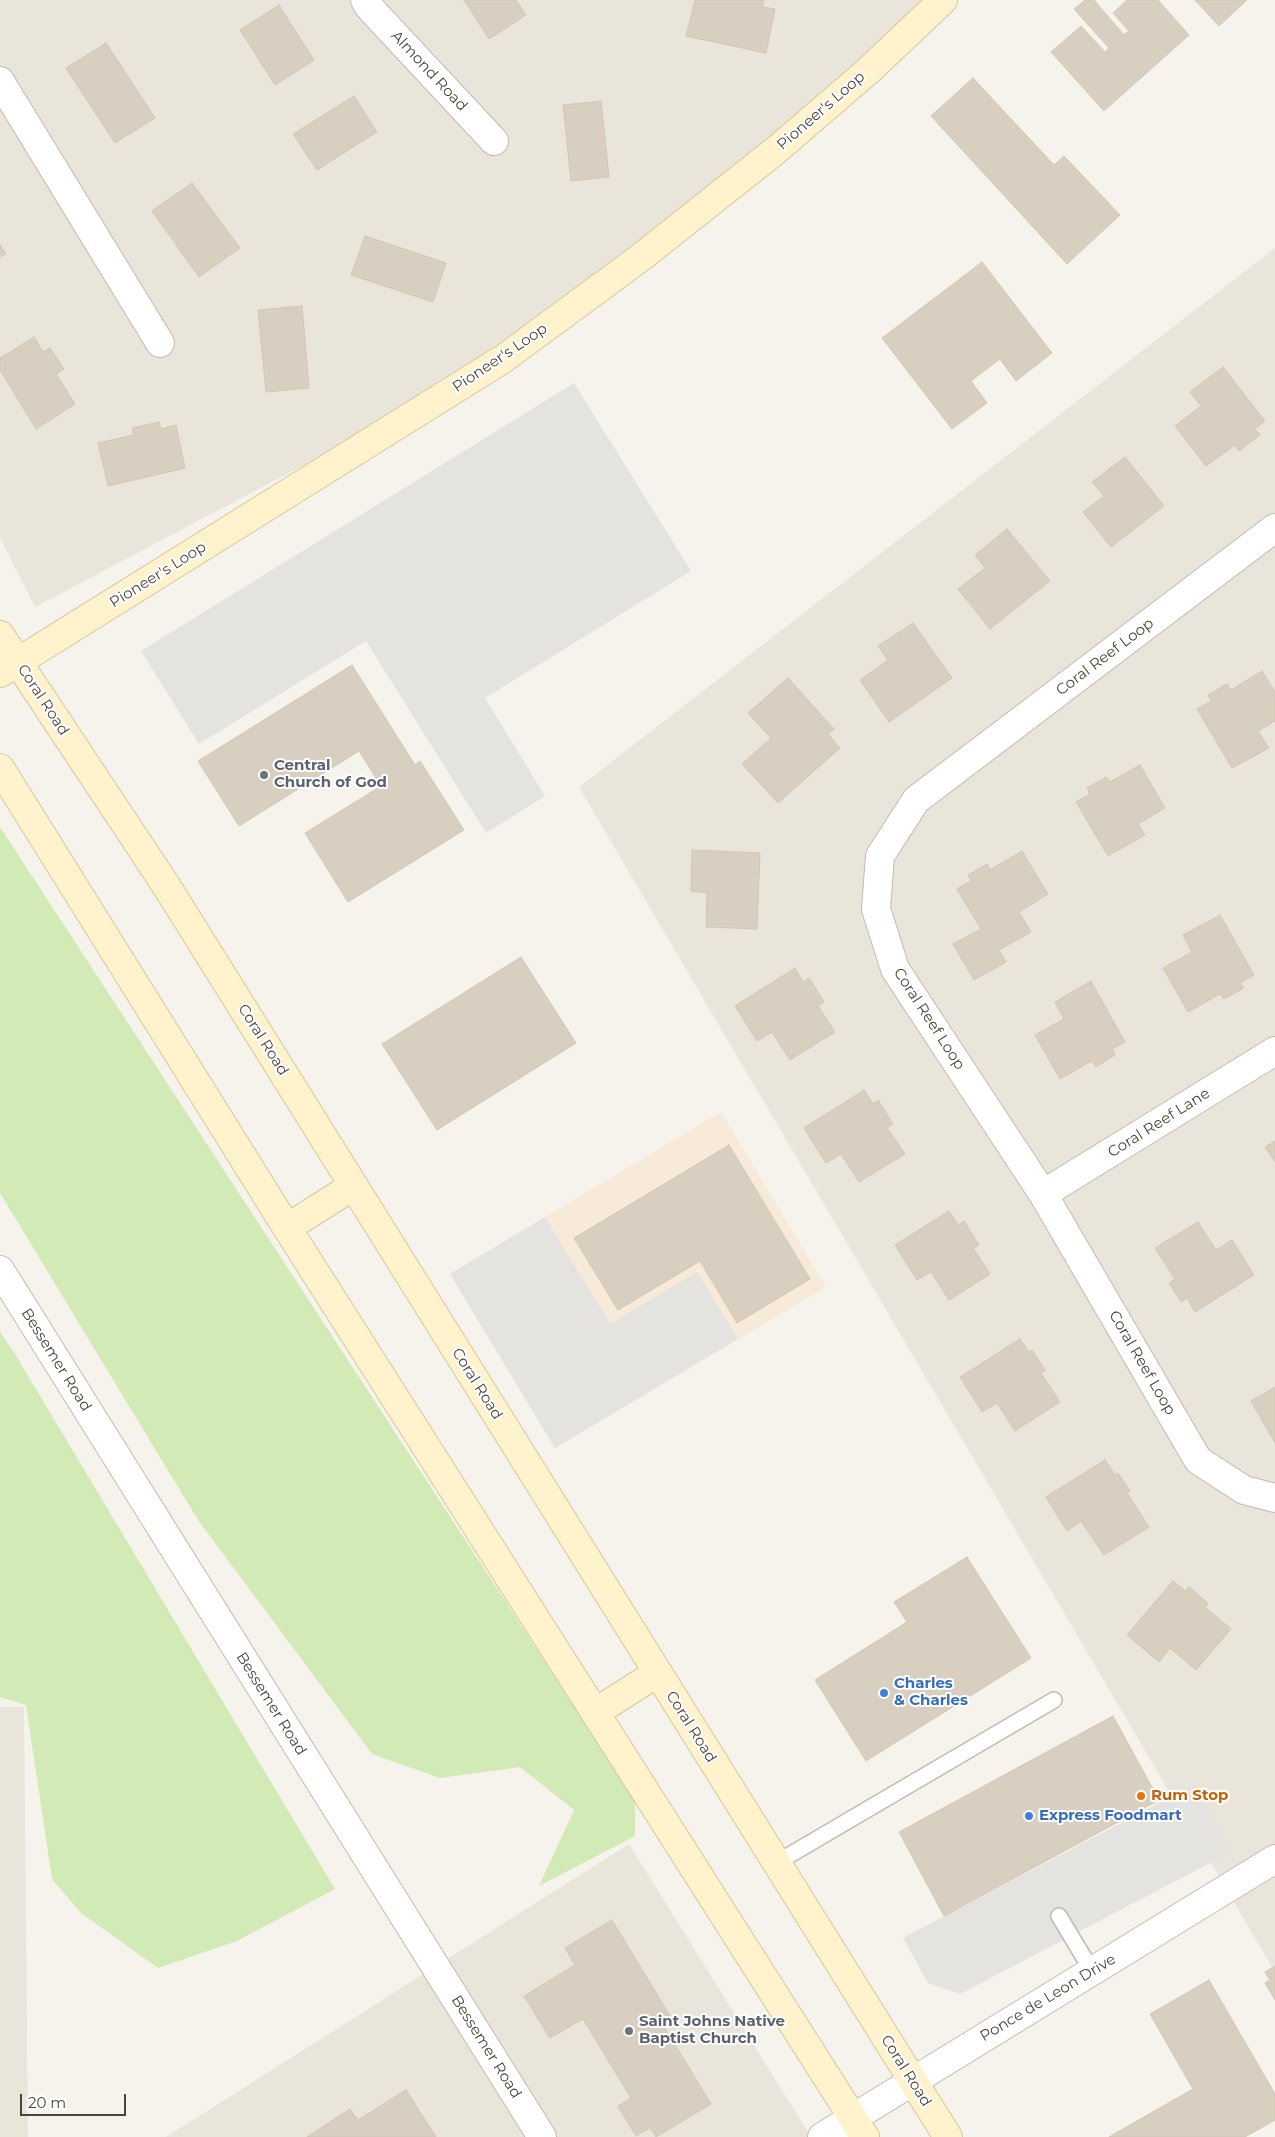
<!DOCTYPE html>
<html>
<head>
<meta charset="utf-8">
<style>
  body { margin:0 }
  #map { position:relative; width:1275px; height:2137px; overflow:hidden; background:#f6f3ec; font-family:Montserrat,sans-serif }
  canvas { display:block }
  .scale { position:absolute; left:20px; top:2094px; width:106px; height:22px; box-sizing:border-box; border:2px solid #4b4439; border-top:0; padding-left:6px; font-size:15px; line-height:18px; white-space:nowrap; color:#4b4439; -webkit-text-stroke:4px #fff; paint-order:stroke }
</style>
</head>
<body>
<div id="map">
<canvas width="1275" height="2137"></canvas>
<div class="scale">20 m</div>
</div>
<script>
const g = document.querySelector('canvas').getContext('2d');
g.lineJoin = 'round';
function paint(path, color) { g.fillStyle = color; g.fill(path, 'evenodd'); }
const toPath = rows => new Path2D(rows.map(r => 'M' + r).join(''));
function strokePath(path, color, width, dash) { g.strokeStyle = color; g.lineWidth = width; g.lineCap = dash ? 'butt' : 'round'; g.setLineDash(dash || []); g.stroke(path); }
function label(font, color, halo, rows, align = 'center') {
  g.font = font + ' Montserrat,sans-serif'; g.lineWidth = 4; g.setLineDash([]); g.textBaseline = 'middle'; g.strokeStyle = halo; g.fillStyle = color; for (const [text, x, y, turn = 0] of rows) {
    g.save(); g.translate(x, y); g.rotate((+turn || 0) * Math.PI / 180); g.textAlign = isNaN(turn) ? turn : align; if (halo) g.strokeText(text, 0, 0); g.fillText(text, 0, 0); g.restore();
  }
}
const residential = toPath([
  [0,0,943,0,503,360,35,607,0,538],
  [1275,248,1275,1972,579,787],
  [0,1707,24,1707,28,2137,0,2137],
  [629,1844,811,2137,166,2137]
]);
const commercial = toPath([
  [721,1112,826,1287,555,1448,450,1274]
]);
const green = toPath([
  [0,827,635,1800,635,1836,539,1886,574,1810,520,1767,440,1778,372,1754,198,1520,0,1193],
  [0,1332,15,1354,335,1889,237,1941,158,1968,81,1913,52,1879,26,1705,0,1697]
]);
const parking = toPath([
  [574,383,691,571,485,698,545,796,486,833,366,641,199,744,141,651],
  [545,1217,610,1324,697,1272,738,1339,555,1448,450,1274],
  [1195,1784,1231,1852,960,1994,928,1983,903,1938]
]);
const building = toPath([
  [464,0,516,0,526,15,489,39,464,0],
  [695,0,764,0,762,7,775,9,766,53,686,36,695,0],
  [1085,0,1094,0,1124,35,1129,31,1113,13,1127,0,1158,0,1189,35,1104,111,1051,52,1081,26,1105,52,1109,48,1074,9,1085,0],
  [1195,0,1247,0,1219,26,1195,0],
  [279,5,314,60,275,85,240,30,279,5],
  [106,43,155,118,115,143,66,68,106,43],
  [973,78,1054,165,1064,156,1120,215,1067,264,931,116,973,78],
  [354,96,377,132,317,170,293,134,354,96],
  [601,101,609,177,571,181,563,105,601,101],
  [192,183,240,248,199,277,152,211,192,183],
  [365,236,446,263,433,302,351,275,365,236],
  [0,245,6,254,0,257,0,245],
  [982,262,1052,353,1016,381,1000,359,971,381,987,403,952,429,882,338,982,262],
  [302,306,309,388,266,392,258,310,302,306],
  [34,337,43,352,50,348,64,369,56,374,75,404,36,429,0,370,0,358,34,337],
  [1223,367,1265,421,1255,429,1260,435,1239,451,1235,445,1206,466,1175,426,1201,406,1190,392,1223,367],
  [159,422,161,429,176,425,185,468,108,486,98,443,134,435,132,428,159,422],
  [1125,457,1164,506,1111,547,1083,512,1104,496,1092,482,1125,457],
  [1007,529,1050,581,990,629,958,589,985,568,975,555,1007,529],
  [913,623,952,678,889,722,860,680,888,660,878,646,913,623],
  [352,665,415,765,420,761,464,830,348,902,305,833,381,786,359,751,239,826,198,761,352,665],
  [1262,671,1275,692,1275,721,1258,731,1269,748,1232,768,1197,709,1211,701,1208,695,1227,684,1231,690,1262,671],
  [788,678,834,729,828,734,840,748,778,803,742,764,771,738,748,713,788,678],
  [1140,765,1165,808,1138,824,1145,835,1108,856,1076,802,1090,794,1087,788,1106,777,1110,782,1140,765],
  [692,850,760,853,757,929,706,927,707,893,691,891,692,850],
  [1022,851,1048,894,1019,912,1031,932,999,950,1006,962,974,980,953,944,981,929,957,889,971,881,968,875,987,864,990,870,1022,851],
  [1220,915,1254,975,1240,983,1244,988,1224,999,1220,994,1188,1012,1163,968,1192,952,1183,935,1220,915],
  [521,957,576,1043,437,1130,382,1044,521,957],
  [795,968,803,982,809,978,824,1002,818,1006,835,1032,790,1060,772,1032,757,1041,735,1006,795,968],
  [1091,981,1125,1042,1112,1049,1115,1055,1096,1067,1092,1061,1060,1079,1035,1035,1064,1019,1055,1002,1091,981],
  [864,1090,873,1104,878,1100,893,1124,887,1128,905,1154,859,1182,841,1154,826,1163,804,1128,864,1090],
  [1275,1141,1275,1162,1265,1147,1275,1141],
  [729,1145,810,1279,737,1323,700,1261,618,1310,574,1238,729,1145],
  [949,1211,958,1225,964,1221,979,1245,973,1248,990,1274,949,1300,931,1272,917,1280,895,1245,949,1211],
  [1198,1222,1216,1250,1232,1240,1254,1275,1195,1312,1187,1298,1181,1302,1169,1283,1175,1279,1155,1248,1198,1222],
  [1020,1339,1029,1352,1032,1350,1045,1370,1041,1373,1060,1402,1015,1431,997,1403,982,1412,960,1377,1020,1339],
  [1275,1387,1275,1443,1251,1401,1275,1387],
  [1105,1460,1115,1475,1118,1473,1130,1491,1127,1493,1149,1527,1104,1555,1081,1521,1067,1531,1046,1497,1105,1460],
  [967,1557,1031,1658,866,1761,815,1680,907,1622,894,1602,967,1557],
  [1173,1581,1185,1591,1189,1587,1208,1603,1205,1607,1231,1629,1196,1670,1170,1648,1159,1662,1127,1635,1173,1581],
  [1113,1716,1159,1800,944,1916,899,1832,1113,1716],
  [612,1920,672,2019,663,2025,711,2104,656,2137,650,2128,636,2136,618,2106,631,2098,583,2019,550,2038,524,1996,575,1965,565,1948,612,1920],
  [1275,1966,1275,2000,1265,1983,1270,1980,1265,1972,1275,1966],
  [1209,1980,1275,2094,1275,2120,1245,2137,1109,2137,1193,2089,1150,2014,1209,1980],
  [406,2090,436,2137,307,2137,350,2109,358,2120,406,2090]
]);
const lane = toPath([
  [776,1863,1054,1700],
  [1059,1916,1092,1971]
]);
const street = toPath([
  [365,0,369,7,494,141],
  [0,81,160,343],
  [1275,528,916,800,880,856,876,909,895,969,1043,1194,1198,1460,1244,1490,1275,1498],
  [1043,1194,1275,1051],
  [0,1270,542,2137],
  [822,2137,1275,1859]
]);
const secondary = toPath([
  [0,635,167,887,948,2137],
  [0,673,503,359,640,258,775,151,868,71,943,0],
  [0,768,287,1228,865,2137],
  [287,1228,353,1186],
  [596,1712,657,1673]
]);
const markers = [
  [264,775,5,"#6b7280"],
  [884,1693,5,"#3f7fe0"],
  [1141,1796,5,"#e8710a"],
  [1029,1816,5,"#3f7fe0"],
  [629,2031,5,"#6b7280"]
];
const streetNames = [
  ["Almond Road",429,71,47],
  ["Pioneer's Loop",821,111,-41],
  ["Pioneer's Loop",500,358,-34],
  ["Pioneer's Loop",158,575,-32],
  ["Coral Reef Loop",1105,657,-37],
  ["Coral Road",43,700,57],
  ["Coral Reef Loop",929,1019,57],
  ["Coral Road",263,1040,58],
  ["Coral Reef Lane",1159,1123,-32],
  ["Bessemer Road",56,1360,58],
  ["Coral Reef Loop",1142,1363,60],
  ["Coral Road",477,1384,58],
  ["Bessemer Road",271,1704,58],
  ["Coral Road",691,1727,58],
  ["Ponce de Leon Drive",1048,1998,-31],
  ["Bessemer Road",486,2047,58],
  ["Coral Road",906,2071,58]
];
const worshipNames = [
  ["Central",274,766],
  ["Church of God",274,783],
  ["Saint Johns Native",639,2022],
  ["Baptist Church",639,2039]
];
const shopNames = [
  ["Charles",894,1684],
  ["& Charles",894,1701],
  ["Express Foodmart",1039,1816]
];
const foodNames = [
  ["Rum Stop",1151,1796]
];
paint(residential, '#eae5da');
paint(commercial, '#f7ead8');
paint(green, '#d2eab5');
paint(parking, '#e5e3e0');
paint(building, '#d8cfc1');
strokePath(building, '#d3c7b4', 1);
strokePath(lane, '#c2bbae', 18);
strokePath(street, '#c2bbae', 30);
strokePath(secondary, '#d6c79b', 30);
strokePath(lane, '#fff', 15);
strokePath(street, '#fff', 28);
strokePath(secondary, '#fff3cd', 28);
for (const [x, y, r, color] of markers) { const dot = new Path2D(); dot.arc(x, y, r, 0, 2 * Math.PI); g.fillStyle = color; g.fill(dot); strokePath(dot, '#fff', 2); }
label('15px', '#4b4439', '#fff', streetNames);
label('bold 15px', '#5b616d', '#fff', worshipNames, 'left');
label('bold 15px', '#366cbe', '#fff', shopNames, 'left');
label('bold 15px', '#c56008', '#fff', foodNames, 'left');
</script>
</body>
</html>
